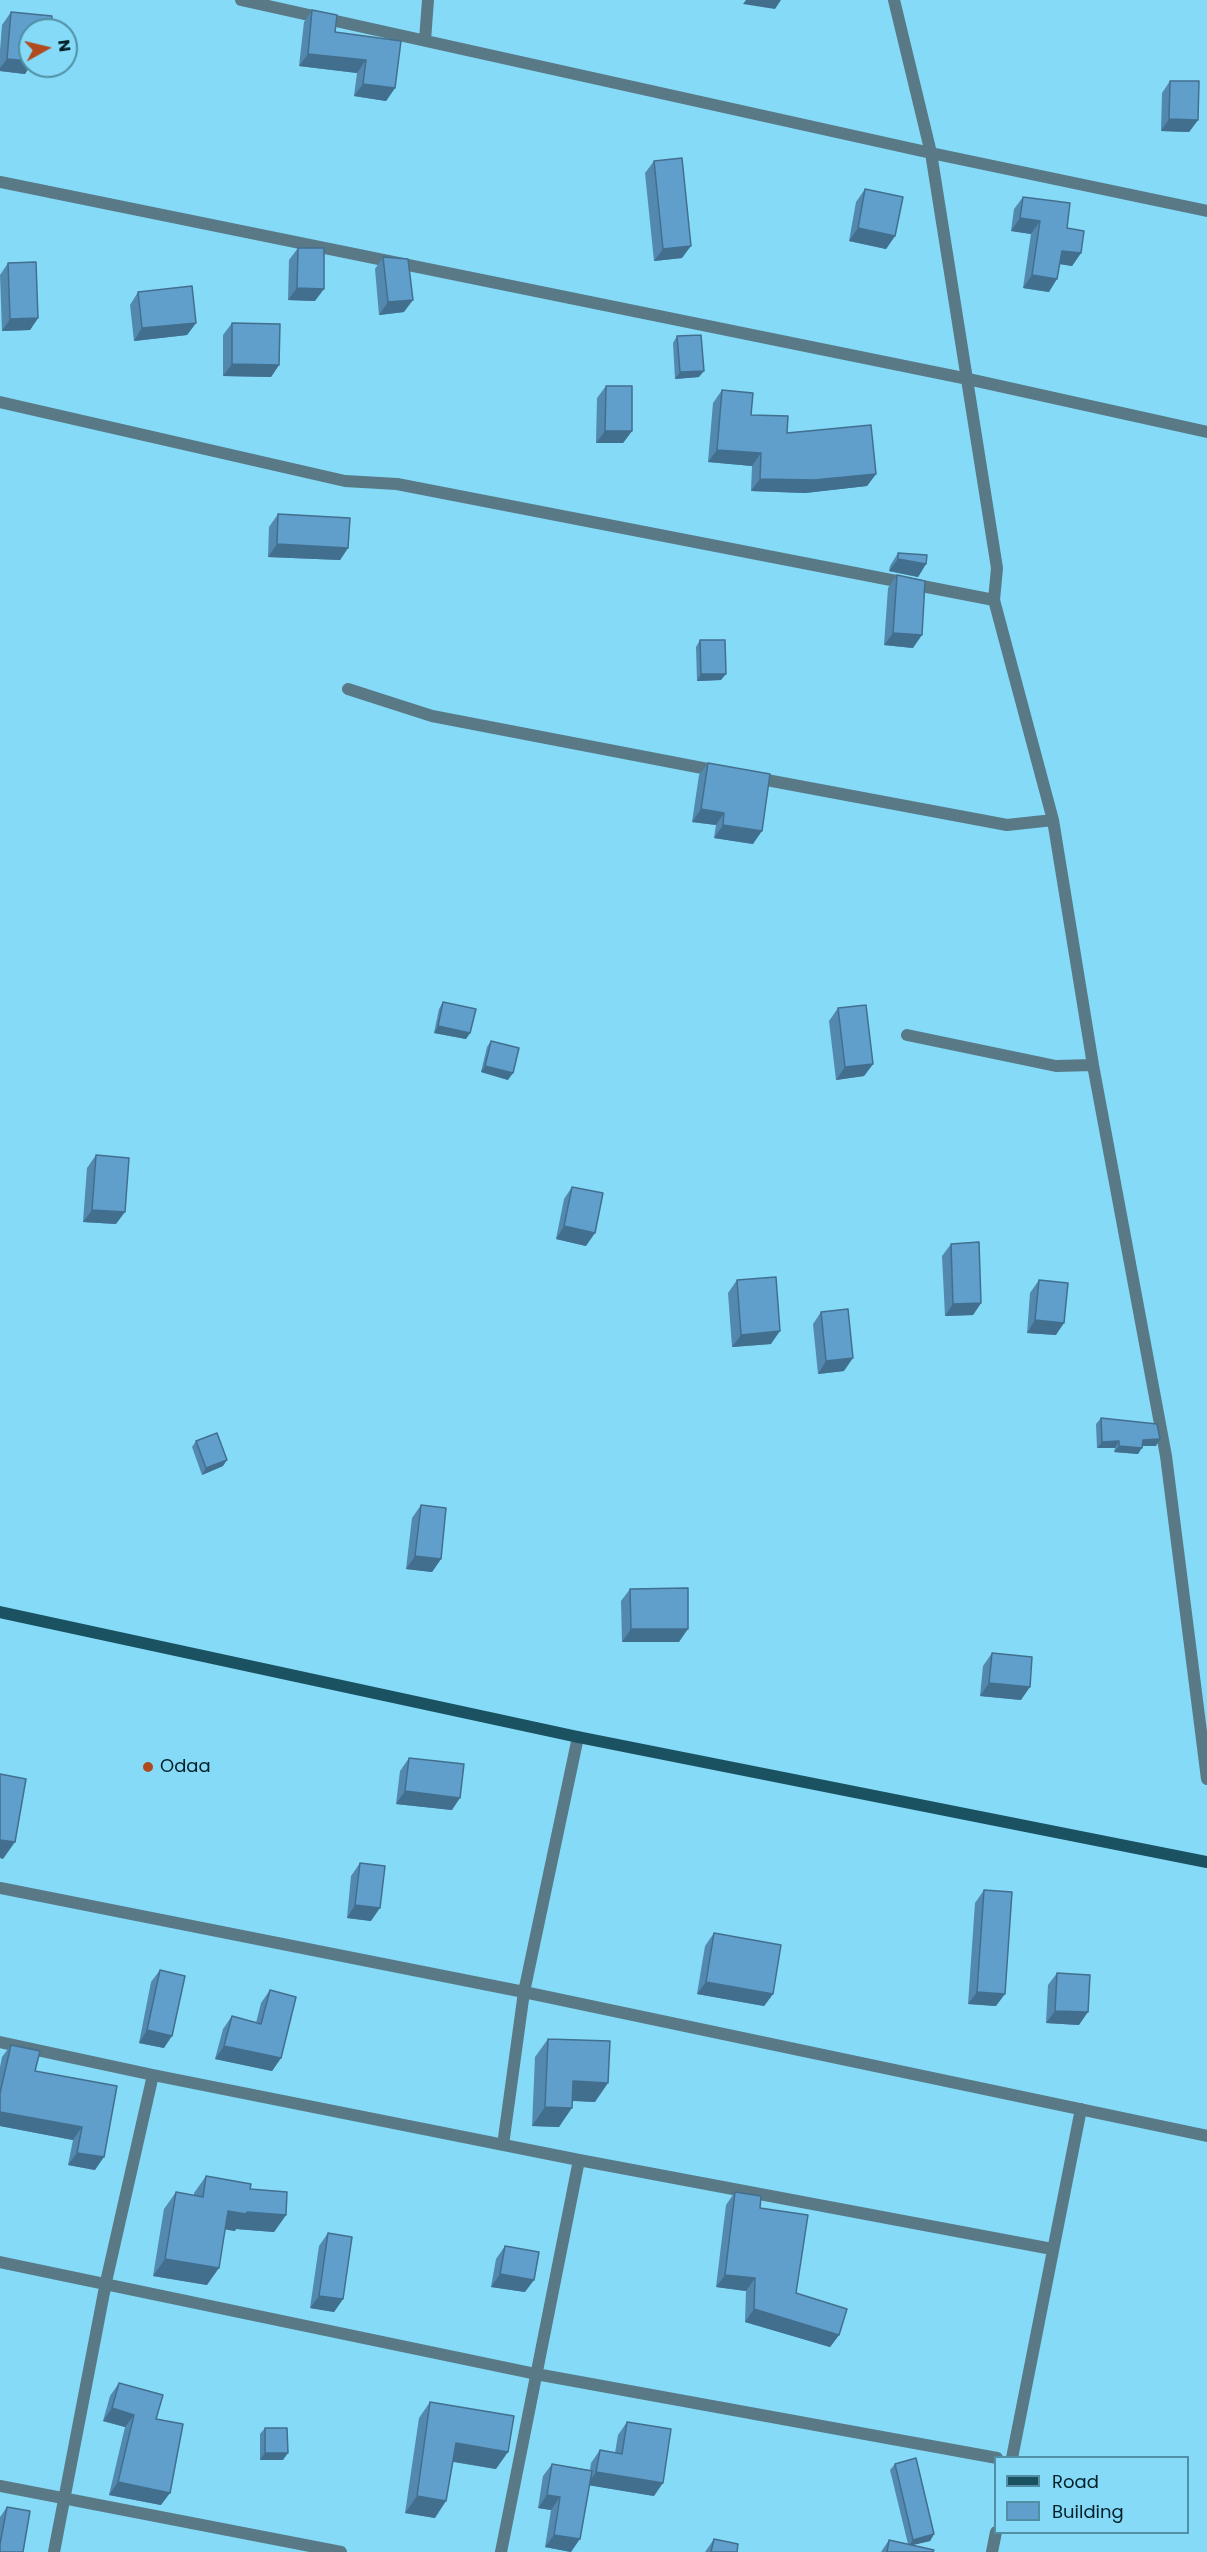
<!DOCTYPE html>
<html>
<head>
<meta charset="utf-8">
<style>
  body { margin:0 }
  #map { position:relative; width:1207px; height:2552px; overflow:hidden; background:#84daf7; font-family:Poppins,sans-serif }
  canvas { display:block }
  .legend { position:absolute; left:994px; top:2456px; width:195px; height:78px; box-sizing:border-box; background:#84daf7; border:2px solid #508fa4; margin:0; padding:8px 10px; list-style:none; font-size:18px; color:#031f28 }
  .legend li { display:flex; align-items:center; gap:12px; height:30px }
  .legend b { width:30px; border:2px solid #508fa4 }
  .north { position:absolute; left:18px; top:18px; width:60px; height:60px; box-sizing:border-box; background:#84daf7; border:2px solid #508fa4; border-radius:50%; rotate:82deg; font-size:16px; font-weight:700; line-height:24px; text-align:center; color:#031f28 }
  .north::after { content:''; display:block; margin:auto; width:21px; height:27px; background:#b04b1f; clip-path:polygon(50% 0,100% 100%,50% 72%,0 100%) }
</style>
</head>
<body>
<div id="map">
<canvas width="1207" height="2552"></canvas>
<ul class="legend">
<li><b style="height:8px;background:#1a5262"></b>Road</li>
<li><b style="height:16px;background:#609ecb"></b>Building</li>
</ul>
<div class="north">N</div>
</div>
<script>
const g = document.querySelector('canvas').getContext('2d');
g.lineJoin = 'round';
const toPath = rows => new Path2D(rows.map(r => 'M' + r).join(''));
function strokePath(path, color, width, dash) { g.strokeStyle = color; g.lineWidth = width; g.lineCap = dash ? 'butt' : 'round'; g.setLineDash(dash || []); g.stroke(path); }
function paint(path, color) { g.fillStyle = color; g.fill(path, 'evenodd'); }
function label(font, color, halo, rows, align = 'center') {
  g.font = font + ' Poppins,sans-serif'; g.lineWidth = 6; g.setLineDash([]); g.textBaseline = 'middle'; g.strokeStyle = halo; g.fillStyle = color; for (const [text, x, y, turn = 0] of rows) {
    g.save(); g.translate(x, y); g.rotate((+turn || 0) * Math.PI / 180); g.textAlign = isNaN(turn) ? turn : align; if (halo) g.strokeText(text, 0, 0); g.fillText(text, 0, 0); g.restore();
  }
}
const minor = toPath([
  [241,0,931,153,1207,211],
  [894,0,931,153,997,568,994,600,1053,820,1093,1065,1166,1456,1207,1779],
  [425,40,428,0],
  [0,182,968,379,1207,432],
  [0,402,345,481,397,484,994,600],
  [348,689,432,716,718,771],
  [756,778,1007,825,1053,820],
  [907,1035,1056,1066,1093,1065],
  [0,1888,524,1992,1207,2136],
  [0,2042,153,2075,579,2160,1052,2249],
  [503,2145,524,1992,578,1737],
  [0,2262,536,2374,997,2458],
  [1012,2458,1081,2109],
  [0,2486,341,2552],
  [54,2552,106,2282,153,2075],
  [501,2552,579,2160],
  [992,2552,996,2532]
]);
const secondary = toPath([
  [0,1612,578,1737,1207,1862]
]);
const wall = toPath([
  [312,10,395,88,386,101,354,96,357,73,299,66,304,22],
  [11,12,30,30,30,66,25,74,0,71,0,50,2,25],
  [1170,81,1198,120,1189,132,1161,131,1162,93],
  [654,161,682,258,654,261,645,173],
  [865,189,895,236,886,249,849,241,856,202],
  [1023,197,1067,228,1081,253,1072,266,1060,264,1049,292,1023,288,1031,234,1011,231,1014,209],
  [298,248,315,301,288,300,289,260],
  [383,257,404,312,379,315,375,269],
  [8,263,38,318,30,330,2,331,0,275],
  [138,292,196,323,187,335,134,341,130,305],
  [232,323,279,365,271,377,223,376,223,335],
  [677,336,699,377,675,379,673,343],
  [606,386,632,431,623,443,596,443,597,398],
  [722,390,751,415,787,433,876,474,867,486,805,493,751,491,752,466,708,462,713,403],
  [278,514,348,548,340,560,268,557,269,527],
  [898,553,926,564,918,577,889,571,890,566],
  [897,575,913,648,884,645,888,588],
  [700,640,721,680,697,681,696,647],
  [708,763,753,844,714,838,716,825,692,822,699,775],
  [443,1002,470,1033,466,1039,434,1033,439,1009],
  [838,1008,873,1064,864,1076,836,1080,829,1021],
  [491,1041,508,1080,481,1072,487,1047],
  [96,1155,116,1224,83,1222,87,1168],
  [572,1187,586,1246,556,1239,564,1199],
  [951,1244,981,1303,973,1315,945,1316,942,1256],
  [737,1280,771,1344,732,1347,728,1293],
  [1039,1280,1056,1335,1027,1333,1030,1293],
  [821,1312,844,1371,818,1374,813,1324],
  [1101,1418,1156,1446,1142,1446,1138,1454,1114,1452,1115,1448,1097,1448,1096,1424],
  [196,1441,223,1466,202,1475,192,1447],
  [421,1505,441,1559,432,1572,406,1569,412,1518],
  [630,1589,679,1642,622,1642,621,1601],
  [992,1653,1021,1700,980,1696,983,1666],
  [409,1758,452,1810,396,1804,400,1771],
  [360,1863,371,1921,347,1918,351,1876],
  [984,1890,996,2006,968,2004,975,1903],
  [714,1933,773,1994,764,2006,697,1994,705,1946],
  [160,1970,164,2048,139,2043,151,1982],
  [1057,1973,1079,2025,1046,2023,1048,1985],
  [270,1990,281,2058,272,2071,215,2059,223,2029,232,2016,256,2023,261,2003],
  [548,2039,595,2102,572,2101,559,2127,532,2126,535,2057],
  [11,2045,35,2071,117,2086,95,2170,68,2165,73,2140,0,2126,0,2067,2,2057],
  [206,2176,250,2189,286,2215,274,2232,236,2229,235,2231,225,2229,207,2285,153,2276,164,2209,176,2192,194,2195,194,2193],
  [735,2192,760,2208,796,2293,839,2335,830,2347,745,2322,746,2291,716,2287,726,2205],
  [328,2233,343,2299,334,2312,310,2308,319,2246],
  [505,2246,525,2292,491,2287,496,2259],
  [119,2383,156,2419,161,2505,109,2495,125,2427,103,2421,110,2396],
  [430,2402,496,2469,453,2462,435,2518,405,2513,419,2418],
  [627,2422,654,2496,589,2485,571,2552,545,2547,551,2510,538,2508,543,2476,552,2464,590,2470,591,2463,600,2450,615,2453,618,2435],
  [265,2428,283,2460,260,2460,260,2434],
  [895,2464,934,2534,930,2541,912,2545,933,2552,881,2552,889,2540,908,2544,890,2470],
  [7,2507,0,2552,0,2517],
  [714,2539,737,2552,705,2552]
]);
const shadedWall = toPath([
  [746,0,781,0,775,9,743,4],
  [308,54,366,60,357,73,299,66],
  [7,59,30,61,30,66,25,74,0,71,0,68],
  [363,84,395,88,386,101,354,96],
  [1169,119,1198,120,1189,132,1161,131],
  [1020,218,1040,221,1031,234,1011,231],
  [858,228,895,236,886,249,849,241],
  [691,246,682,258,654,261,663,249],
  [1062,251,1081,253,1072,266,1053,263],
  [1032,275,1057,279,1049,292,1023,288],
  [297,288,324,289,315,301,288,300],
  [413,300,404,312,379,315,388,302],
  [38,318,30,330,2,331,10,319],
  [196,323,187,335,134,341,142,328],
  [232,364,279,365,271,377,223,376],
  [704,371,699,377,675,379,680,372],
  [605,431,632,431,623,443,596,443],
  [717,450,761,453,752,466,708,462],
  [876,474,867,486,805,493,751,491,760,479],
  [277,544,348,548,340,560,268,557],
  [898,559,926,564,918,577,889,571],
  [893,633,922,635,913,648,884,645],
  [701,674,726,674,721,680,697,681],
  [701,809,724,813,716,825,692,822],
  [723,825,762,831,753,844,714,838],
  [438,1026,470,1033,466,1039,434,1033],
  [873,1064,864,1076,836,1080,845,1067],
  [485,1066,513,1073,508,1080,481,1072],
  [92,1210,125,1212,116,1224,83,1222],
  [564,1226,595,1233,586,1246,556,1239],
  [981,1303,973,1315,945,1316,953,1304],
  [1035,1320,1064,1323,1056,1335,1027,1333],
  [780,1331,771,1344,732,1347,741,1335],
  [853,1358,844,1371,818,1374,826,1361],
  [1160,1439,1156,1446,1138,1446,1143,1440],
  [1119,1441,1115,1448,1097,1448,1102,1442],
  [1119,1446,1142,1448,1138,1454,1114,1452],
  [227,1460,223,1466,202,1475,206,1468],
  [415,1556,441,1559,432,1572,406,1569],
  [631,1629,688,1629,679,1642,622,1642],
  [989,1683,1030,1687,1021,1700,980,1696],
  [405,1791,460,1798,452,1810,396,1804],
  [0,1840,15,1842,3,1859,0,1858],
  [355,1905,380,1908,371,1921,347,1918],
  [706,1982,773,1994,764,2006,697,1994],
  [977,1992,1005,1994,996,2006,968,2004],
  [1055,2011,1088,2012,1079,2025,1046,2023],
  [147,2030,172,2036,164,2048,139,2043],
  [224,2046,281,2058,272,2071,215,2059],
  [573,2081,608,2083,595,2102,560,2100],
  [545,2107,572,2108,559,2127,532,2126],
  [0,2112,82,2127,73,2140,0,2126],
  [77,2153,104,2157,95,2170,68,2165],
  [228,2211,286,2215,274,2232,236,2229,235,2231,216,2228],
  [165,2259,219,2268,207,2285,153,2276],
  [500,2274,534,2280,525,2292,491,2287],
  [725,2275,755,2278,746,2291,716,2287],
  [319,2296,343,2299,334,2312,310,2308],
  [754,2309,839,2335,830,2347,745,2322],
  [112,2408,134,2415,125,2427,103,2421],
  [456,2443,508,2452,496,2469,444,2460],
  [265,2453,288,2453,283,2460,260,2460],
  [596,2472,663,2483,654,2496,587,2485],
  [118,2482,170,2493,161,2505,109,2495],
  [547,2495,560,2497,551,2510,538,2508],
  [417,2496,446,2501,435,2518,405,2513],
  [934,2534,930,2541,909,2546,913,2540],
  [554,2535,580,2539,571,2552,545,2547]
]);
const building = toPath([
  [312,10,337,15,335,32,401,41,395,88,363,84,366,60,308,54,312,10],
  [11,12,52,16,51,30,30,30,30,61,7,59,11,12],
  [1170,81,1199,81,1198,120,1169,119,1170,81],
  [682,158,691,246,663,249,654,161,682,158],
  [865,189,903,197,895,236,858,228,865,189],
  [1023,197,1070,203,1067,228,1084,231,1081,253,1062,251,1057,279,1032,275,1040,221,1020,218,1023,197],
  [298,248,324,248,324,289,297,288,298,248],
  [383,257,408,259,413,300,388,302,383,257],
  [36,262,38,318,10,319,8,263,36,262],
  [192,286,196,323,142,328,138,292,192,286],
  [232,323,280,324,279,365,232,364,232,323],
  [701,335,704,371,680,372,677,336,701,335],
  [606,386,632,386,632,431,605,431,606,386],
  [722,390,753,393,751,415,788,416,787,433,871,425,876,474,814,480,760,479,761,453,717,450,722,390],
  [278,514,350,518,348,548,277,544,278,514],
  [898,553,927,555,926,564,898,559,898,553],
  [897,575,925,581,922,635,893,633,897,575],
  [700,640,725,640,726,674,701,674,700,640],
  [708,763,770,774,762,831,723,825,724,813,701,809,708,763],
  [443,1002,476,1009,470,1033,438,1026,443,1002],
  [866,1005,873,1064,845,1067,838,1008,866,1005],
  [491,1041,519,1048,513,1073,485,1066,491,1041],
  [96,1155,129,1158,125,1212,92,1210,96,1155],
  [572,1187,603,1193,595,1233,564,1226,572,1187],
  [979,1242,981,1303,953,1304,951,1244,979,1242],
  [776,1277,780,1331,741,1335,737,1280,776,1277],
  [1039,1280,1068,1283,1064,1323,1035,1320,1039,1280],
  [848,1309,853,1358,826,1361,821,1312,848,1309],
  [1101,1418,1157,1424,1160,1439,1143,1440,1142,1448,1119,1446,1119,1441,1102,1442,1101,1418],
  [217,1433,227,1460,206,1468,196,1441,217,1433],
  [421,1505,446,1508,441,1559,415,1556,421,1505],
  [688,1588,688,1629,631,1629,630,1589,688,1588],
  [992,1653,1032,1657,1030,1687,989,1683,992,1653],
  [409,1758,464,1764,460,1798,405,1791,409,1758],
  [0,1774,26,1779,15,1842,0,1840,0,1774],
  [360,1863,385,1866,380,1908,355,1905,360,1863],
  [984,1890,1012,1892,1005,1994,977,1992,984,1890],
  [714,1933,781,1945,773,1994,706,1982,714,1933],
  [160,1970,185,1976,172,2036,147,2030,160,1970],
  [1057,1973,1090,1975,1088,2012,1055,2011,1057,1973],
  [270,1990,296,1997,281,2058,224,2046,232,2016,261,2024,270,1990],
  [548,2039,610,2041,608,2083,573,2081,572,2108,545,2107,548,2039],
  [11,2045,40,2051,35,2071,117,2086,104,2157,77,2153,82,2127,0,2112,0,2093,11,2045],
  [206,2176,251,2184,250,2189,287,2192,286,2215,247,2212,246,2214,228,2211,219,2268,165,2259,176,2192,203,2197,206,2176],
  [735,2192,761,2196,760,2208,808,2215,796,2293,847,2309,839,2335,754,2309,755,2278,725,2275,735,2192],
  [328,2233,352,2237,343,2299,319,2296,328,2233],
  [505,2246,539,2252,534,2280,500,2274,505,2246],
  [119,2383,163,2395,156,2419,183,2424,170,2493,118,2482,134,2415,112,2408,119,2383],
  [430,2402,514,2416,508,2452,456,2443,446,2501,417,2496,430,2402],
  [627,2422,671,2429,663,2483,596,2472,600,2450,622,2454,627,2422],
  [265,2428,287,2428,288,2453,265,2453,265,2428],
  [916,2458,934,2534,913,2540,895,2464,916,2458],
  [552,2464,592,2471,580,2539,554,2535,560,2497,547,2495,552,2464],
  [7,2507,30,2511,23,2552,0,2552,0,2544,7,2507],
  [714,2539,738,2544,737,2552,711,2552,714,2539],
  [889,2540,934,2550,933,2552,887,2552,889,2540]
]);
const markers = [
  [148,1767,6,"#b04b1f"]
];
const poiNames = [
  ["Odaa",160,1767]
];
strokePath(minor, '#587985', 12);
strokePath(secondary, '#1a5262', 12);
paint(wall, '#5388af');
paint(shadedWall, '#436f8e');
paint(building, '#609ecb');
strokePath(building, '#436f8e', 1.5);
for (const [x, y, r, color] of markers) { const dot = new Path2D(); dot.arc(x, y, r, 0, 2 * Math.PI); g.fillStyle = color; g.fill(dot); strokePath(dot, '#84daf7', 2); }
label('18px', '#031f28', '#84daf7', poiNames, 'left');
</script>
</body>
</html>
